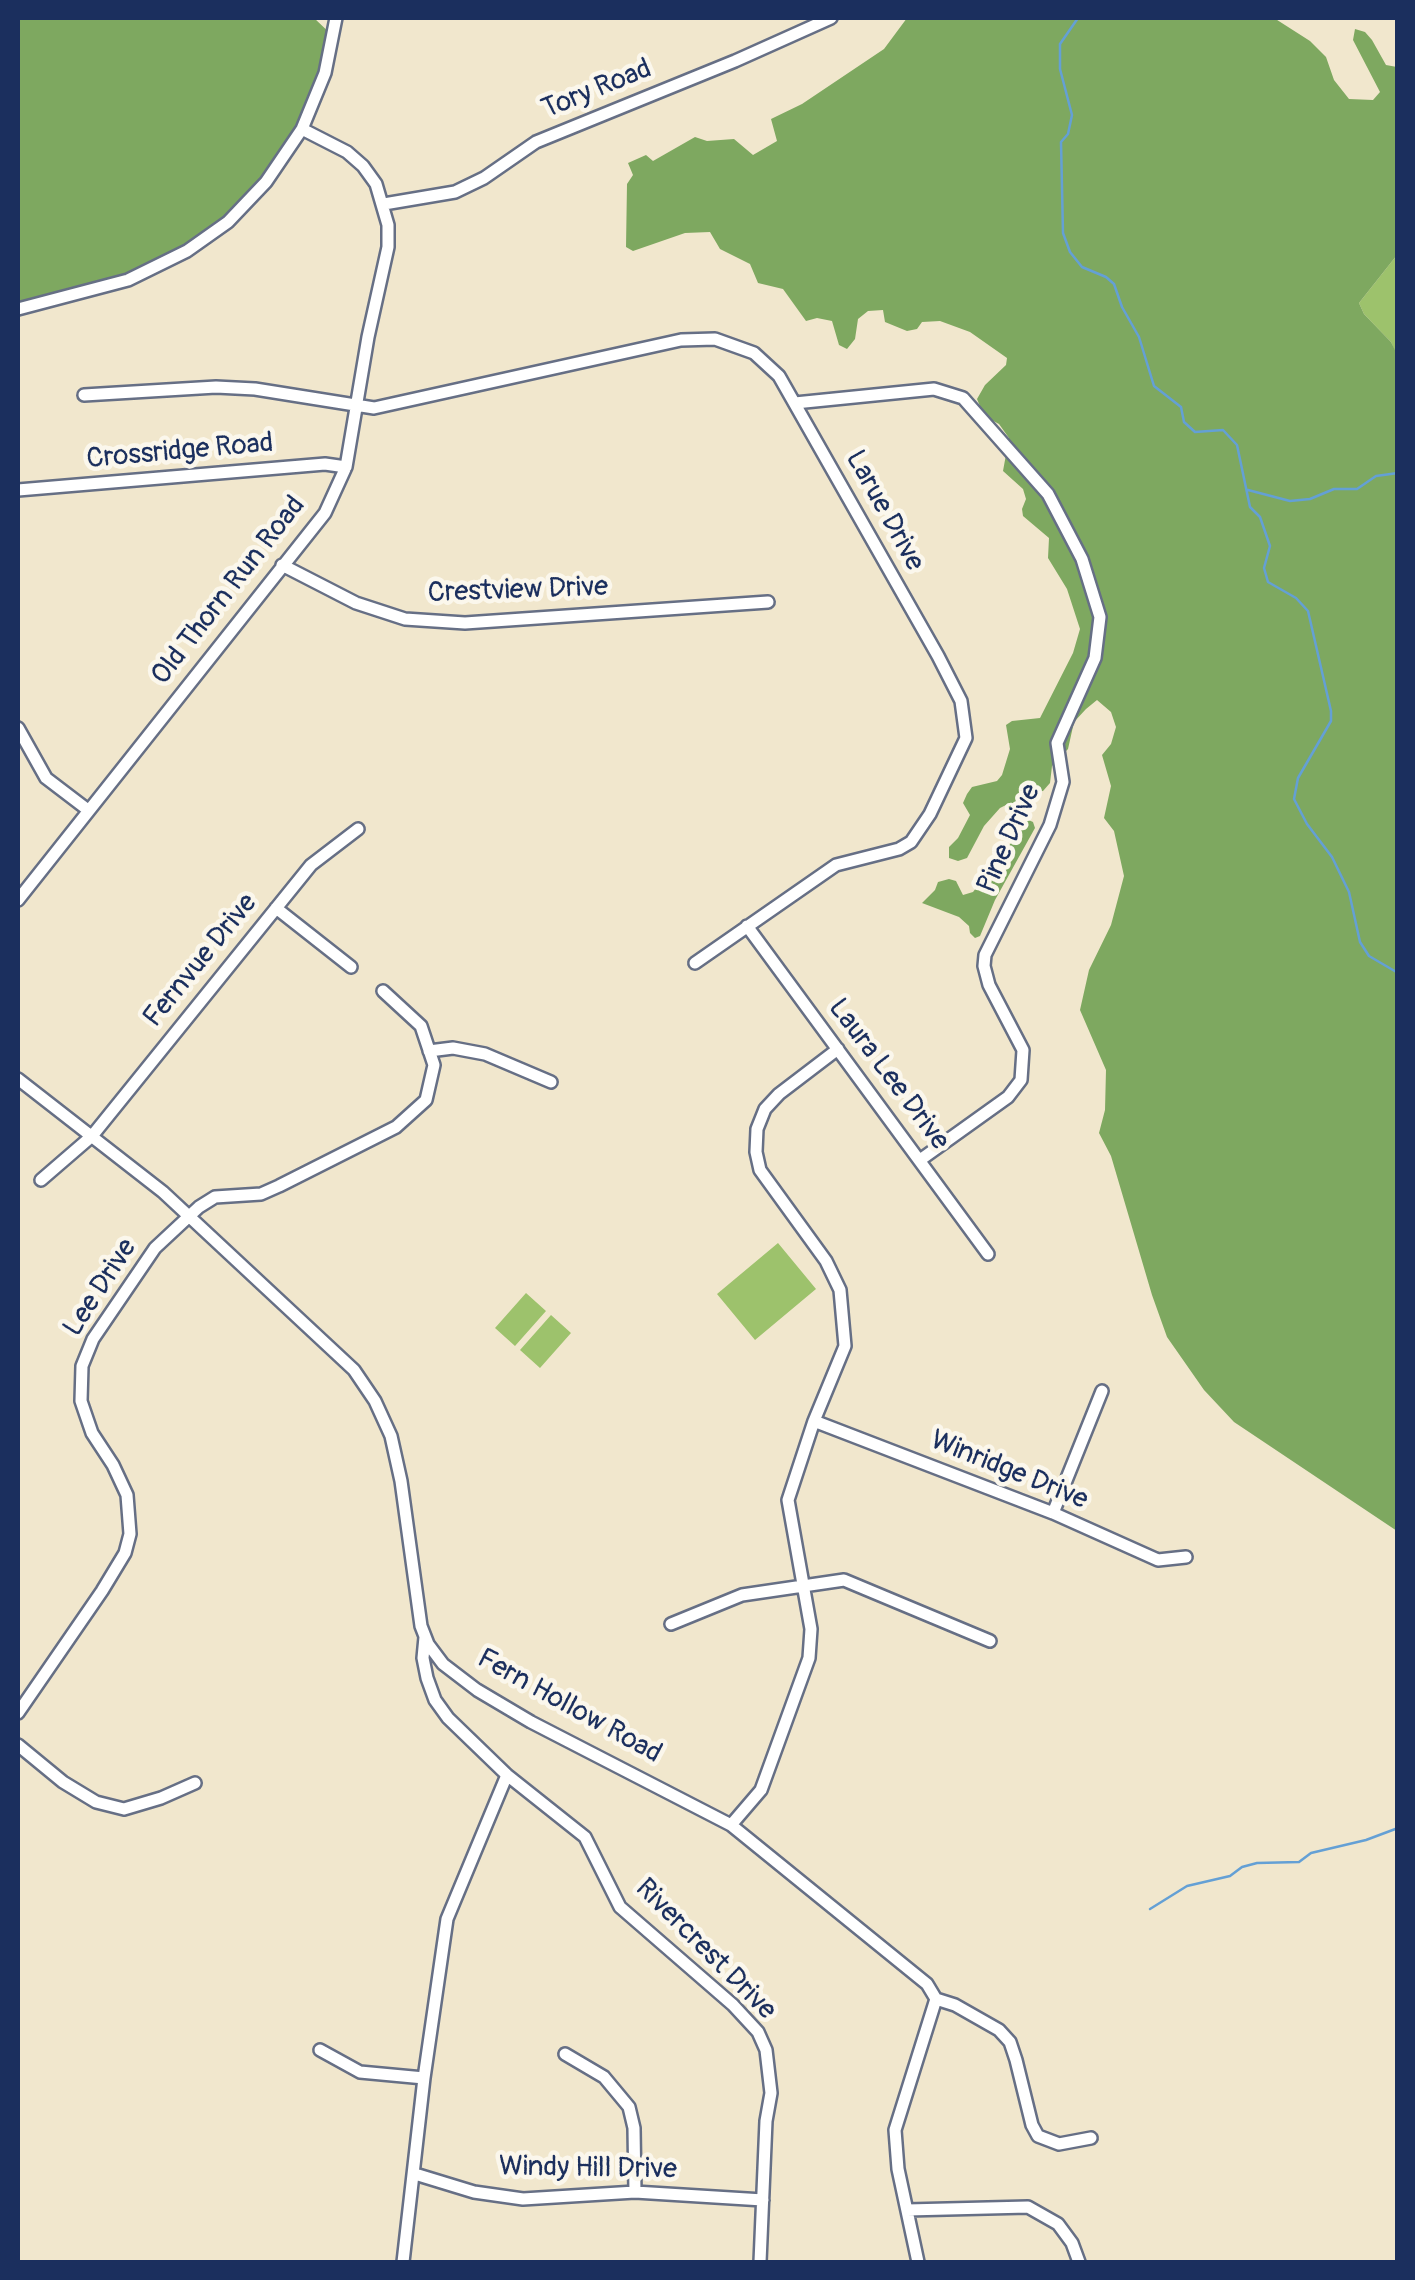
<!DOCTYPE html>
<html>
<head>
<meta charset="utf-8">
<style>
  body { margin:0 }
  #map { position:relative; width:1415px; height:2280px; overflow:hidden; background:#f1e7cd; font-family:Pangolin,sans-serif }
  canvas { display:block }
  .frame { position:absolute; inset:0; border:20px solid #1b2f5e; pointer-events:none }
</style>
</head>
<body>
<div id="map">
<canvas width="1415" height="2280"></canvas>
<div class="frame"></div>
</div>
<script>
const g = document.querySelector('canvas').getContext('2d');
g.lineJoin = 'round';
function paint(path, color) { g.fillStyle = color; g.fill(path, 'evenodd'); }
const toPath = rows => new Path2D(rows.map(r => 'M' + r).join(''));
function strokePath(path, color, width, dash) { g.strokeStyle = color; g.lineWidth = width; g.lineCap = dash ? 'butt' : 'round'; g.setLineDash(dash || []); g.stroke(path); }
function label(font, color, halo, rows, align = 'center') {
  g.font = font + ' Pangolin,sans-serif'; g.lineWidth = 9; g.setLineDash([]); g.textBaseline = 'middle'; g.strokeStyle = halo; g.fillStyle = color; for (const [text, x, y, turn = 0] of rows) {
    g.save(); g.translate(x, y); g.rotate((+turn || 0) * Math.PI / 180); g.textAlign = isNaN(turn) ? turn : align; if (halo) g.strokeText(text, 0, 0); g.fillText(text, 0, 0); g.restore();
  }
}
const green = toPath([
  [1397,255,1397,356,1391,342,1364,314,1359,303],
  [778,1243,816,1289,755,1340,717,1294],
  [526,1293,546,1311,515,1346,495,1328],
  [551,1315,571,1333,540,1368,520,1350]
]);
const forest = toPath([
  [18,18,314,18,334,37,315,101,248,203,158,267,18,309],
  [907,18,1274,18,1310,41,1326,57,1334,80,1349,99,1373,100,1380,92,1353,40,1355,29,1365,32,1372,40,1386,65,1397,67,1397,255,1359,303,1364,314,1391,342,1398,356,1397,1531,1234,1422,1204,1390,1167,1337,1152,1295,1111,1156,1099,1133,1105,1110,1106,1070,1080,1010,1089,970,1111,925,1124,876,1114,831,1104,818,1111,786,1102,755,1111,744,1116,727,1111,712,1097,700,1086,709,1074,722,1068,749,1052,766,1050,783,1043,791,1024,793,1020,800,1021,810,1024,818,1033,822,1035,828,995,900,980,936,975,938,970,933,969,926,959,917,922,903,935,890,938,882,949,879,956,881,963,895,973,892,1017,835,1022,825,1021,818,1006,805,1000,808,984,826,967,858,958,861,949,858,949,847,958,838,970,815,963,803,967,794,972,787,997,781,1002,775,1010,749,1006,725,1012,721,1040,718,1073,653,1080,629,1067,589,1048,558,1049,538,1023,516,1022,509,1026,499,1023,489,1003,471,1009,438,999,424,984,416,977,399,985,385,1006,365,1007,358,970,332,940,321,922,322,917,329,907,331,885,322,883,310,868,311,858,319,855,339,847,349,839,345,832,321,817,318,806,321,783,289,758,283,750,264,720,249,710,232,685,233,633,251,626,247,627,184,633,175,628,163,646,155,653,161,695,137,707,141,734,139,753,155,777,141,771,119,802,104,884,49]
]);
const stream = toPath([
  [1078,18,1060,44,1060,69,1072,115,1068,134,1061,142,1063,233,1070,252,1082,267,1106,277,1114,284,1122,307,1139,337,1154,386,1181,407,1184,422,1195,432,1223,430,1237,445,1250,507,1260,517,1270,546,1264,568,1268,582,1296,598,1308,611,1331,711,1331,721,1298,778,1294,799,1307,824,1332,857,1349,892,1360,942,1369,956,1398,973],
  [1248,490,1290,501,1310,499,1334,489,1357,489,1376,476,1398,473],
  [1150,1909,1187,1886,1230,1876,1242,1867,1257,1863,1299,1862,1311,1853,1366,1840,1398,1828]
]);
const minor = toPath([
  [384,204,455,192,484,178,536,142,735,61,831,18],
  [18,309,128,280,187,251,228,222,266,182,302,129,325,73,336,18],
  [84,395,216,387,255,389,374,408,681,340,715,339,754,353,779,376,938,656,961,701,966,738,930,814,911,842,899,849,836,865,695,963],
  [795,403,934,389,963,398,1048,494,1082,559,1100,617,1095,658,1057,743,1063,782,1050,825,985,955,984,966,989,985,1023,1050,1021,1080,1008,1097,920,1160],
  [18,490,325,464,346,467],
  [282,565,356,603,405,619,465,623,768,602],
  [18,728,46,778,88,810],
  [18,900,325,513,346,467,368,337,388,247,388,225,376,184,363,166,347,152,302,129],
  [276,908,351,967],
  [747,926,988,1254],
  [429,1051,453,1048,485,1054,551,1082],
  [18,1079,163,1192,354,1370,375,1401,391,1436,401,1481,421,1626,428,1644,443,1664,477,1690,531,1722,731,1825,927,1984,936,1999,955,2005,999,2030,1010,2042,1016,2060,1032,2125,1038,2136,1059,2144,1091,2138],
  [41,1180,92,1136,311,865,358,829],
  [814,1421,1053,1513,1158,1560,1186,1557],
  [1053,1513,1102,1391],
  [671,1624,742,1595,844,1580,990,1641],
  [425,1637,423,1658,427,1678,435,1700,448,1718,507,1775,585,1837,620,1907,733,2005,758,2032,766,2050,771,2093,766,2121,760,2262],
  [18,1713,102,1591,125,1553,130,1534,127,1495,113,1465,92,1433,81,1401,82,1366,93,1339,155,1248,199,1207,215,1197,261,1194,279,1186,396,1127,426,1100,434,1065,421,1026,383,991],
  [18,1745,63,1782,96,1802,124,1809,161,1798,195,1783],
  [731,1825,761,1790,809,1658,811,1629,788,1500,814,1421,845,1346,840,1290,826,1261,760,1170,756,1152,757,1129,765,1109,779,1094,838,1049],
  [320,2050,360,2072,424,2078],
  [565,2054,604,2077,629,2107,634,2128,635,2192],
  [415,2174,474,2192,523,2199,635,2192,763,2200],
  [907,2210,1028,2207,1058,2224,1072,2243,1079,2262],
  [403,2262,424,2078,447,1919,507,1775],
  [918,2262,898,2169,895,2130,936,1999]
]);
const streetNames = [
  ["Tory Road",597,90,-22],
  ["Crossridge Road",180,452,-5],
  ["Larue Drive",884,511,61],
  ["Old Thorn Run Road",229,591,-52],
  ["Crestview Drive",518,591,-2],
  ["Pine Drive",1010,839,-66],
  ["Fernvue Drive",201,961,-51],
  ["Laura Lee Drive",888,1075,53],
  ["Lee Drive",101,1288,-57],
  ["Winridge Drive",1009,1471,22],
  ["Fern Hollow Road",569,1707,29],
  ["Rivercrest Drive",705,1950,45],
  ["Windy Hill Drive",588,2169,1]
];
paint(green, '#9dc26c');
paint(forest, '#7ea860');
strokePath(stream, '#64a0d5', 2.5);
strokePath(minor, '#666f85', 16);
strokePath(minor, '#fff', 11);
label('28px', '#1b2f5e', '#fbf7ec', streetNames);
</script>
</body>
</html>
